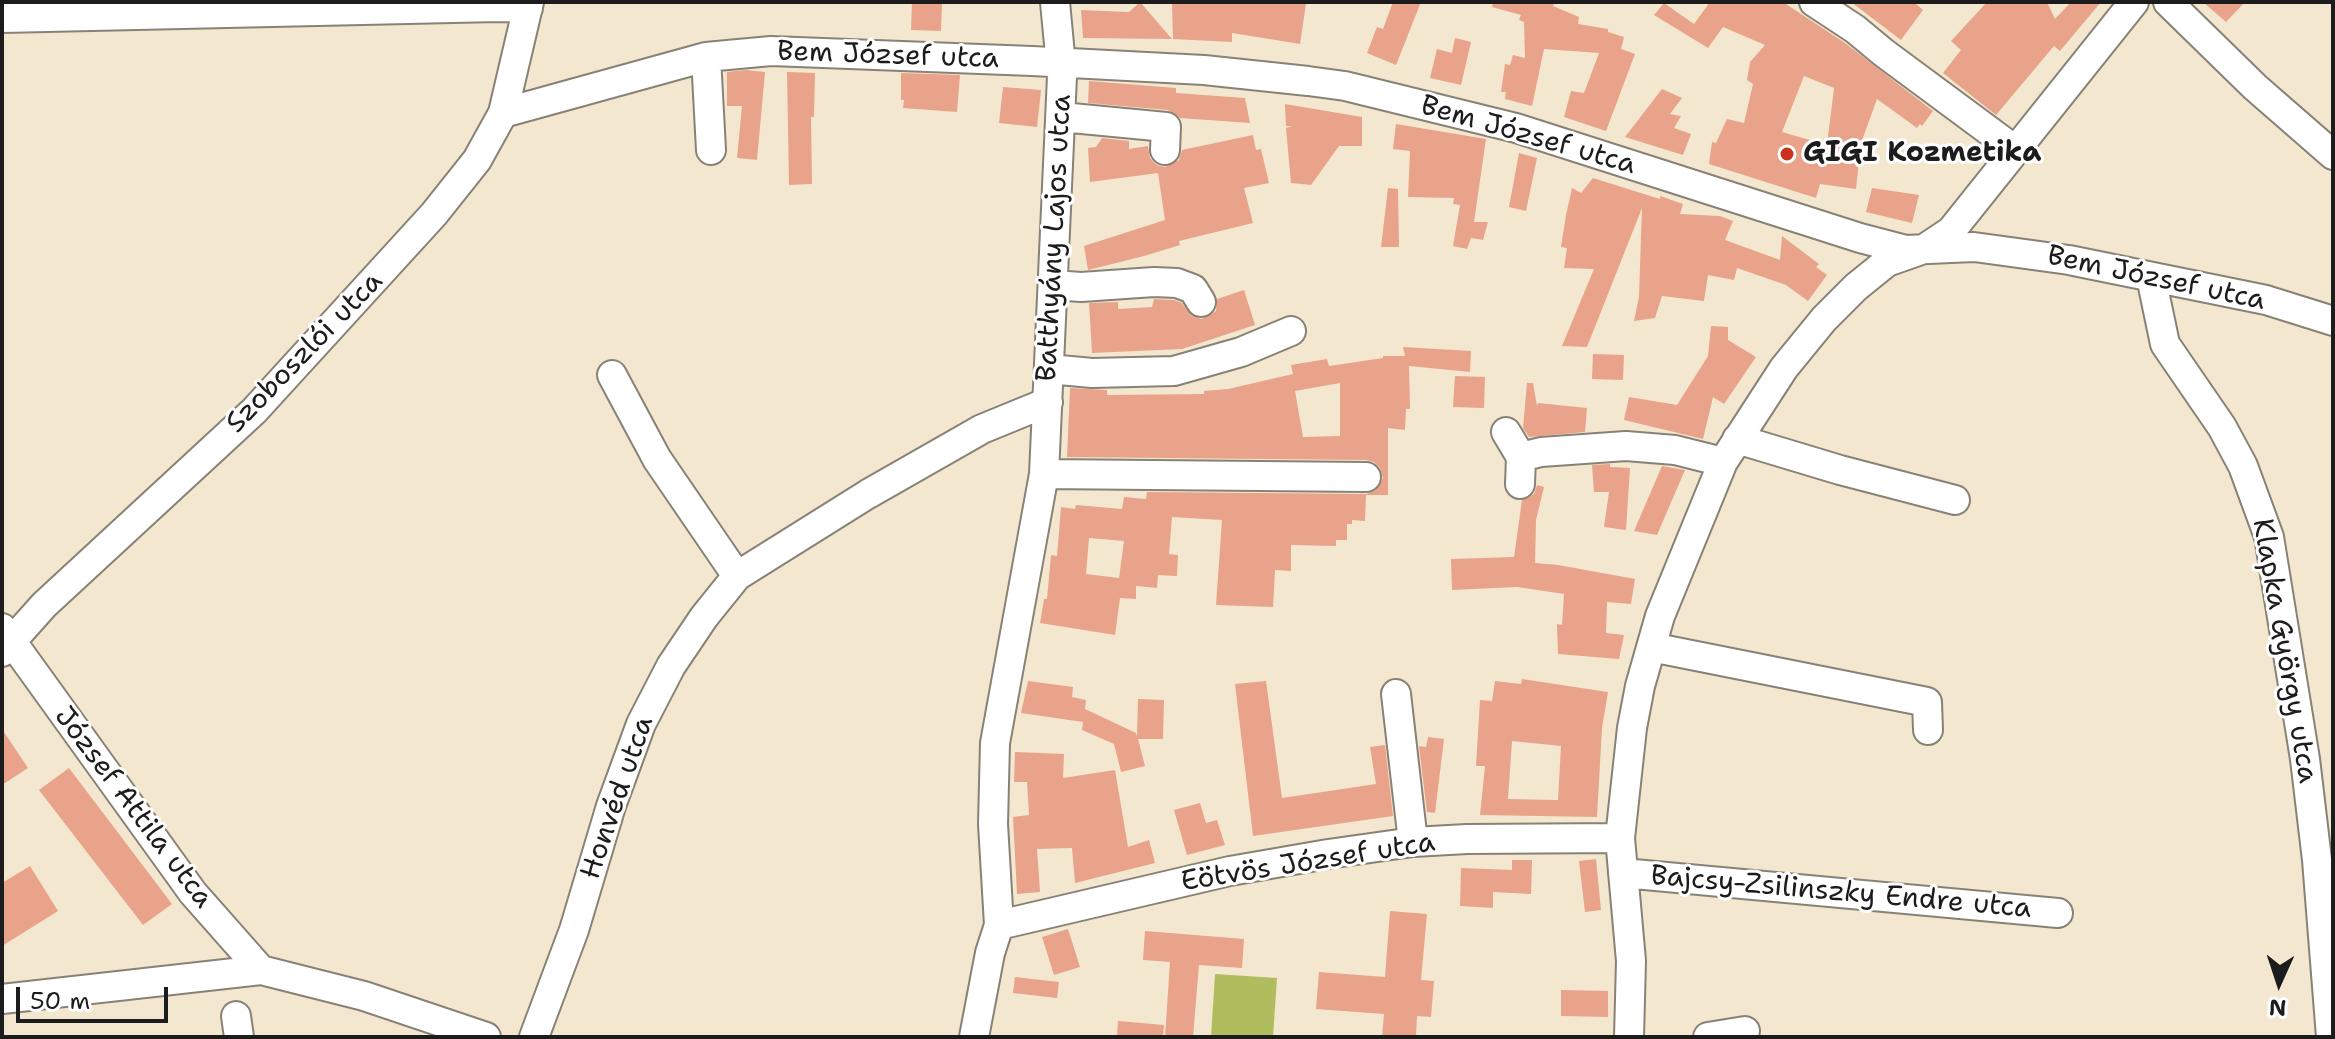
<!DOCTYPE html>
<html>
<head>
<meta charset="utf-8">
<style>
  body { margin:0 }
  #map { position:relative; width:2335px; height:1039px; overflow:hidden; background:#f3e7cf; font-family:"Shantell Sans",sans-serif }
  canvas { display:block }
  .frame { position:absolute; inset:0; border:4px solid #1c1c1c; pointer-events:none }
  .north { position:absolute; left:2239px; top:943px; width:80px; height:80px; -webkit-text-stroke:6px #fff; paint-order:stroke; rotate:183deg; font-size:22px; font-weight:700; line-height:32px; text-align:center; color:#1c1c1c }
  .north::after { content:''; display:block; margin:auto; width:28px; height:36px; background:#1c1c1c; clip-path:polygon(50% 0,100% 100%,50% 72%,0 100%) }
  .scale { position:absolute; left:16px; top:987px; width:152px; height:36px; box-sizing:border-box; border:4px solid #1c1c1c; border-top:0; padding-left:10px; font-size:24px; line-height:28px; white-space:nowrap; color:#1c1c1c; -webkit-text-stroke:6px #fff; paint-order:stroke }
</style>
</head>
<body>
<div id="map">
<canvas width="2335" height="1039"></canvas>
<div class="frame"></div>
<div class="north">N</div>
<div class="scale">50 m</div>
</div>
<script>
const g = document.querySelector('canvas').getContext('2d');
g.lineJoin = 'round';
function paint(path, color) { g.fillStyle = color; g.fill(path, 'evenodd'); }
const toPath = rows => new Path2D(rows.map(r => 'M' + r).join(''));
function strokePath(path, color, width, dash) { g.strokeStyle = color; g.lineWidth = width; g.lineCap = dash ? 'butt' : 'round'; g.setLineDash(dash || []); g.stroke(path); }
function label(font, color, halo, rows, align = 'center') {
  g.font = font + ' "Shantell Sans",sans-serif'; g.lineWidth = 6; g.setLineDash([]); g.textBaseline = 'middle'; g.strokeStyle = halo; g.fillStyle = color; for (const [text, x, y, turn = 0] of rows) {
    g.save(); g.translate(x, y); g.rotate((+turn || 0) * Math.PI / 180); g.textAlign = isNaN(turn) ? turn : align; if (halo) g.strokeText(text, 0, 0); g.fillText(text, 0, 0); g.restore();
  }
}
const green = toPath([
  [1215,974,1277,978,1273,1037,1211,1037]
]);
const building = toPath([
  [912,2,942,2,941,31,911,30],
  [1140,2,1172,39,1083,38,1081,10,1129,12],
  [1172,2,1306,4,1300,44,1232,33,1232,42,1173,39],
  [1393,2,1421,2,1396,65,1367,53,1377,27,1383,29],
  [1493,2,1555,2,1553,6,1579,17,1578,24,1608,29,1608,32,1624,37,1621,49,1635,54,1606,131,1564,117,1571,91,1584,93,1599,53,1544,49,1532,106,1505,99,1506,92,1501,92,1505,64,1510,65,1513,55,1525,58,1524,22,1519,20,1521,15,1492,7],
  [1710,2,1783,2,1845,43,1933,111,1922,126,1920,124,1917,128,1877,99,1861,143,1856,189,1820,184,1816,198,1709,164,1712,142,1716,143,1727,119,1744,123,1753,84,1747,80,1750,62,1765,45,1723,27,1708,48,1654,15,1664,3,1694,24],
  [1804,76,1834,88,1827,145,1782,132],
  [1851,2,1914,2,1923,10,1901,40],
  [1987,2,2047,2,2055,19,2071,2,2101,2,2060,51,2054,46,1996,115,1943,73,1961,50,1951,41],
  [2203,2,2245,2,2226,22],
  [1455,38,1471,42,1461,85,1430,78,1437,49,1452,53],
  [746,70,765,72,757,160,737,158,742,106,727,106,727,72],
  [787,72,815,73,814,117,811,117,812,184,789,185],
  [901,73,960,75,957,112,903,108,904,100,901,100],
  [1089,81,1176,88,1176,93,1245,98,1250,123,1180,118,1168,110,1088,103],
  [1003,87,1041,90,1037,127,999,123],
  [1662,89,1682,98,1670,114,1681,116,1674,128,1691,134,1683,155,1625,137],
  [1285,104,1362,117,1362,146,1339,146,1311,185,1291,183,1286,128,1292,126,1286,126],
  [1396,124,1486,139,1474,222,1488,222,1483,240,1471,238,1467,249,1453,246,1460,205,1453,204,1454,198,1408,197,1410,151,1393,149],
  [1253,135,1256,150,1261,149,1269,183,1244,188,1253,223,1179,241,1180,245,1144,256,1088,270,1084,246,1165,220,1158,173,1090,182,1088,148,1096,147,1102,138,1129,141,1129,149,1148,146,1150,158,1157,165,1165,167,1179,160,1182,150],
  [1519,153,1537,158,1526,211,1509,207],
  [1593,178,1660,199,1660,196,1683,204,1680,214,1720,216,1733,221,1725,240,1780,260,1782,236,1819,264,1816,267,1827,275,1808,301,1786,285,1737,268,1734,280,1708,275,1704,301,1662,296,1655,318,1634,321,1639,297,1642,208,1587,347,1562,346,1594,269,1564,268,1567,248,1561,247,1566,215,1572,188,1581,193],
  [1388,188,1398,189,1399,247,1381,247],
  [1872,188,1919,195,1912,223,1866,212],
  [1244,290,1255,325,1182,349,1092,353,1089,303,1118,302,1118,309,1152,307,1154,299,1174,300,1182,303,1192,316,1202,319,1216,311,1217,299],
  [1711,326,1728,327,1728,340,1756,357,1724,404,1713,397,1703,439,1624,420,1629,397,1677,405,1708,356],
  [1403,347,1471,351,1470,372,1409,366,1410,409,1406,409,1405,430,1388,428,1388,495,1366,495,1365,521,1352,520,1352,524,1347,524,1347,540,1336,540,1336,546,1291,545,1291,571,1275,570,1273,607,1216,605,1222,520,1172,517,1169,554,1178,555,1177,576,1158,575,1157,588,1136,586,1136,599,1120,598,1115,635,1040,623,1044,599,1047,599,1051,555,1057,556,1061,507,1075,509,1076,505,1122,509,1124,497,1146,499,1147,492,1366,494,1375,491,1383,478,1380,468,1374,462,1366,460,1067,457,1070,388,1107,390,1107,395,1204,394,1204,391,1228,389,1293,374,1291,365,1327,359,1329,366,1383,358,1383,356,1405,356],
  [1340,383,1340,436,1303,437,1295,391],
  [1089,538,1124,541,1119,578,1086,574],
  [1593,354,1624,355,1623,380,1592,379],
  [1455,376,1485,377,1484,408,1453,407],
  [1527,383,1533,383,1537,406,1538,403,1587,408,1585,432,1529,437,1523,428],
  [1610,464,1610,467,1630,468,1626,530,1604,527,1609,492,1594,492,1592,465],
  [1662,466,1685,470,1657,535,1634,531],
  [1537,485,1544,487,1536,520,1535,563,1558,565,1635,579,1631,604,1607,602,1606,633,1624,635,1619,659,1558,654,1557,624,1562,625,1564,594,1517,587,1452,590,1451,559,1514,557,1522,500,1534,494],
  [1522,679,1608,692,1602,728,1597,817,1480,815,1485,766,1476,766,1480,700,1492,701,1495,681,1521,684],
  [1512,741,1561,746,1558,800,1508,799],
  [1028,681,1073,687,1072,697,1086,700,1085,709,1136,733,1137,737,1138,699,1164,700,1163,739,1138,739,1145,766,1121,772,1114,744,1082,730,1083,722,1021,713],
  [1266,681,1282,798,1376,784,1370,747,1385,745,1393,816,1253,836,1235,684],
  [2,729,28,768,2,785],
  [1428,737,1444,739,1435,813,1427,812,1419,746,1426,747],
  [1015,752,1064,754,1063,778,1115,770,1128,847,1149,840,1155,863,1075,883,1072,848,1037,849,1040,892,1017,894,1013,817,1029,815,1027,782,1014,782],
  [69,768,172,904,143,925,39,790],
  [1200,803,1206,823,1217,820,1225,845,1187,855,1174,810],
  [1596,859,1601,910,1585,912,1579,861],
  [1512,860,1532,860,1531,894,1493,892,1493,908,1460,906,1461,868,1512,870],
  [30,866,58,911,2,946,2,883],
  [1390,911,1427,914,1421,980,1434,981,1431,1017,1417,1016,1416,1037,1382,1037,1384,1014,1316,1009,1319,972,1385,977],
  [1068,929,1080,967,1054,975,1042,937],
  [1145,931,1244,939,1242,968,1199,965,1193,1037,1165,1037,1170,962,1143,960],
  [1015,977,1059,982,1057,998,1013,993],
  [1561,990,1608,991,1608,1017,1561,1016],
  [1118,1021,1164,1025,1163,1037,1117,1037]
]);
const minor = toPath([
  [1814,2,1855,29,1884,53,2015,150],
  [2168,2,2255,87,2333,155],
  [2,18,498,7,528,8],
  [706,57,711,150],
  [503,113,706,57,771,51,1032,61,1204,70,1308,81,1345,86,1516,128,1860,238,1906,250,1974,247,2069,260,2266,300,2333,321],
  [1061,117,1166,127,1165,150],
  [2151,277,2165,344,2222,427,2243,466,2269,537,2305,759,2317,860,2331,1037],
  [1053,285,1081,287,1154,282,1177,283,1193,289,1201,302],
  [1049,369,1092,373,1174,371,1241,352,1291,331],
  [612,375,657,459,737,576],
  [1506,432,1521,457],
  [1737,439,1840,470,1955,500],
  [1044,474,1366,477],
  [1520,484,1521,457,1541,452,1626,446,1675,450,1723,462],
  [2,628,193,893,261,970],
  [1651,647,1927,702,1928,730],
  [2,652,44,605,254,411,434,214,477,160,503,113,529,2],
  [1396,694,1413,842],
  [1623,873,2058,913],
  [999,925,1230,871,1328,854,1413,842,1467,839,1620,838],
  [2,999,261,970,364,996,486,1037],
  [236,1016,239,1037],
  [534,1037,574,930,611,806,641,724,671,666,704,617,737,576,868,494,982,429,1048,402],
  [974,1037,990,953,999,925,993,824,995,743,1044,474,1062,76,1055,2],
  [1629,1037,1631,961,1620,838,1632,728,1640,686,1660,616,1723,462,1784,368,1824,319,1856,287,1887,262,1924,249,1951,231,2134,2],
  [1708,1037,1745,1031]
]);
const markers = [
  [1787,154,8,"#c8321e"]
];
const streetNames = [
  ["Bem József utca",888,56,2],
  ["Bem József utca",1528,136,16],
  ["Batthyány Lajos utca",1055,238,-87],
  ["Bem József utca",2156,279,12],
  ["Szoboszlói utca",305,353,-46],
  ["Klapka György utca",2284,651,80],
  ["Honvéd utca",618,798,-71],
  ["József Attila utca",133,808,53],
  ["Eötvös József utca",1308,863,-9],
  ["Bajcsy-Zsilinszky Endre utca",1841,893,5]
];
const poiNames = [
  ["GIGI Kozmetika",1803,154]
];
paint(green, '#b0bd5f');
paint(building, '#e9a38b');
strokePath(minor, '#888276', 32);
strokePath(minor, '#fff', 28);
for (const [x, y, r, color] of markers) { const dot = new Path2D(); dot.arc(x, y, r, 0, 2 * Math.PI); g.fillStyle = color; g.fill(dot); strokePath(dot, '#fff', 3); }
label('28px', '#1c1c1c', '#fff', streetNames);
label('bold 28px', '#1c1c1c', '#fff', poiNames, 'left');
</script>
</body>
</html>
